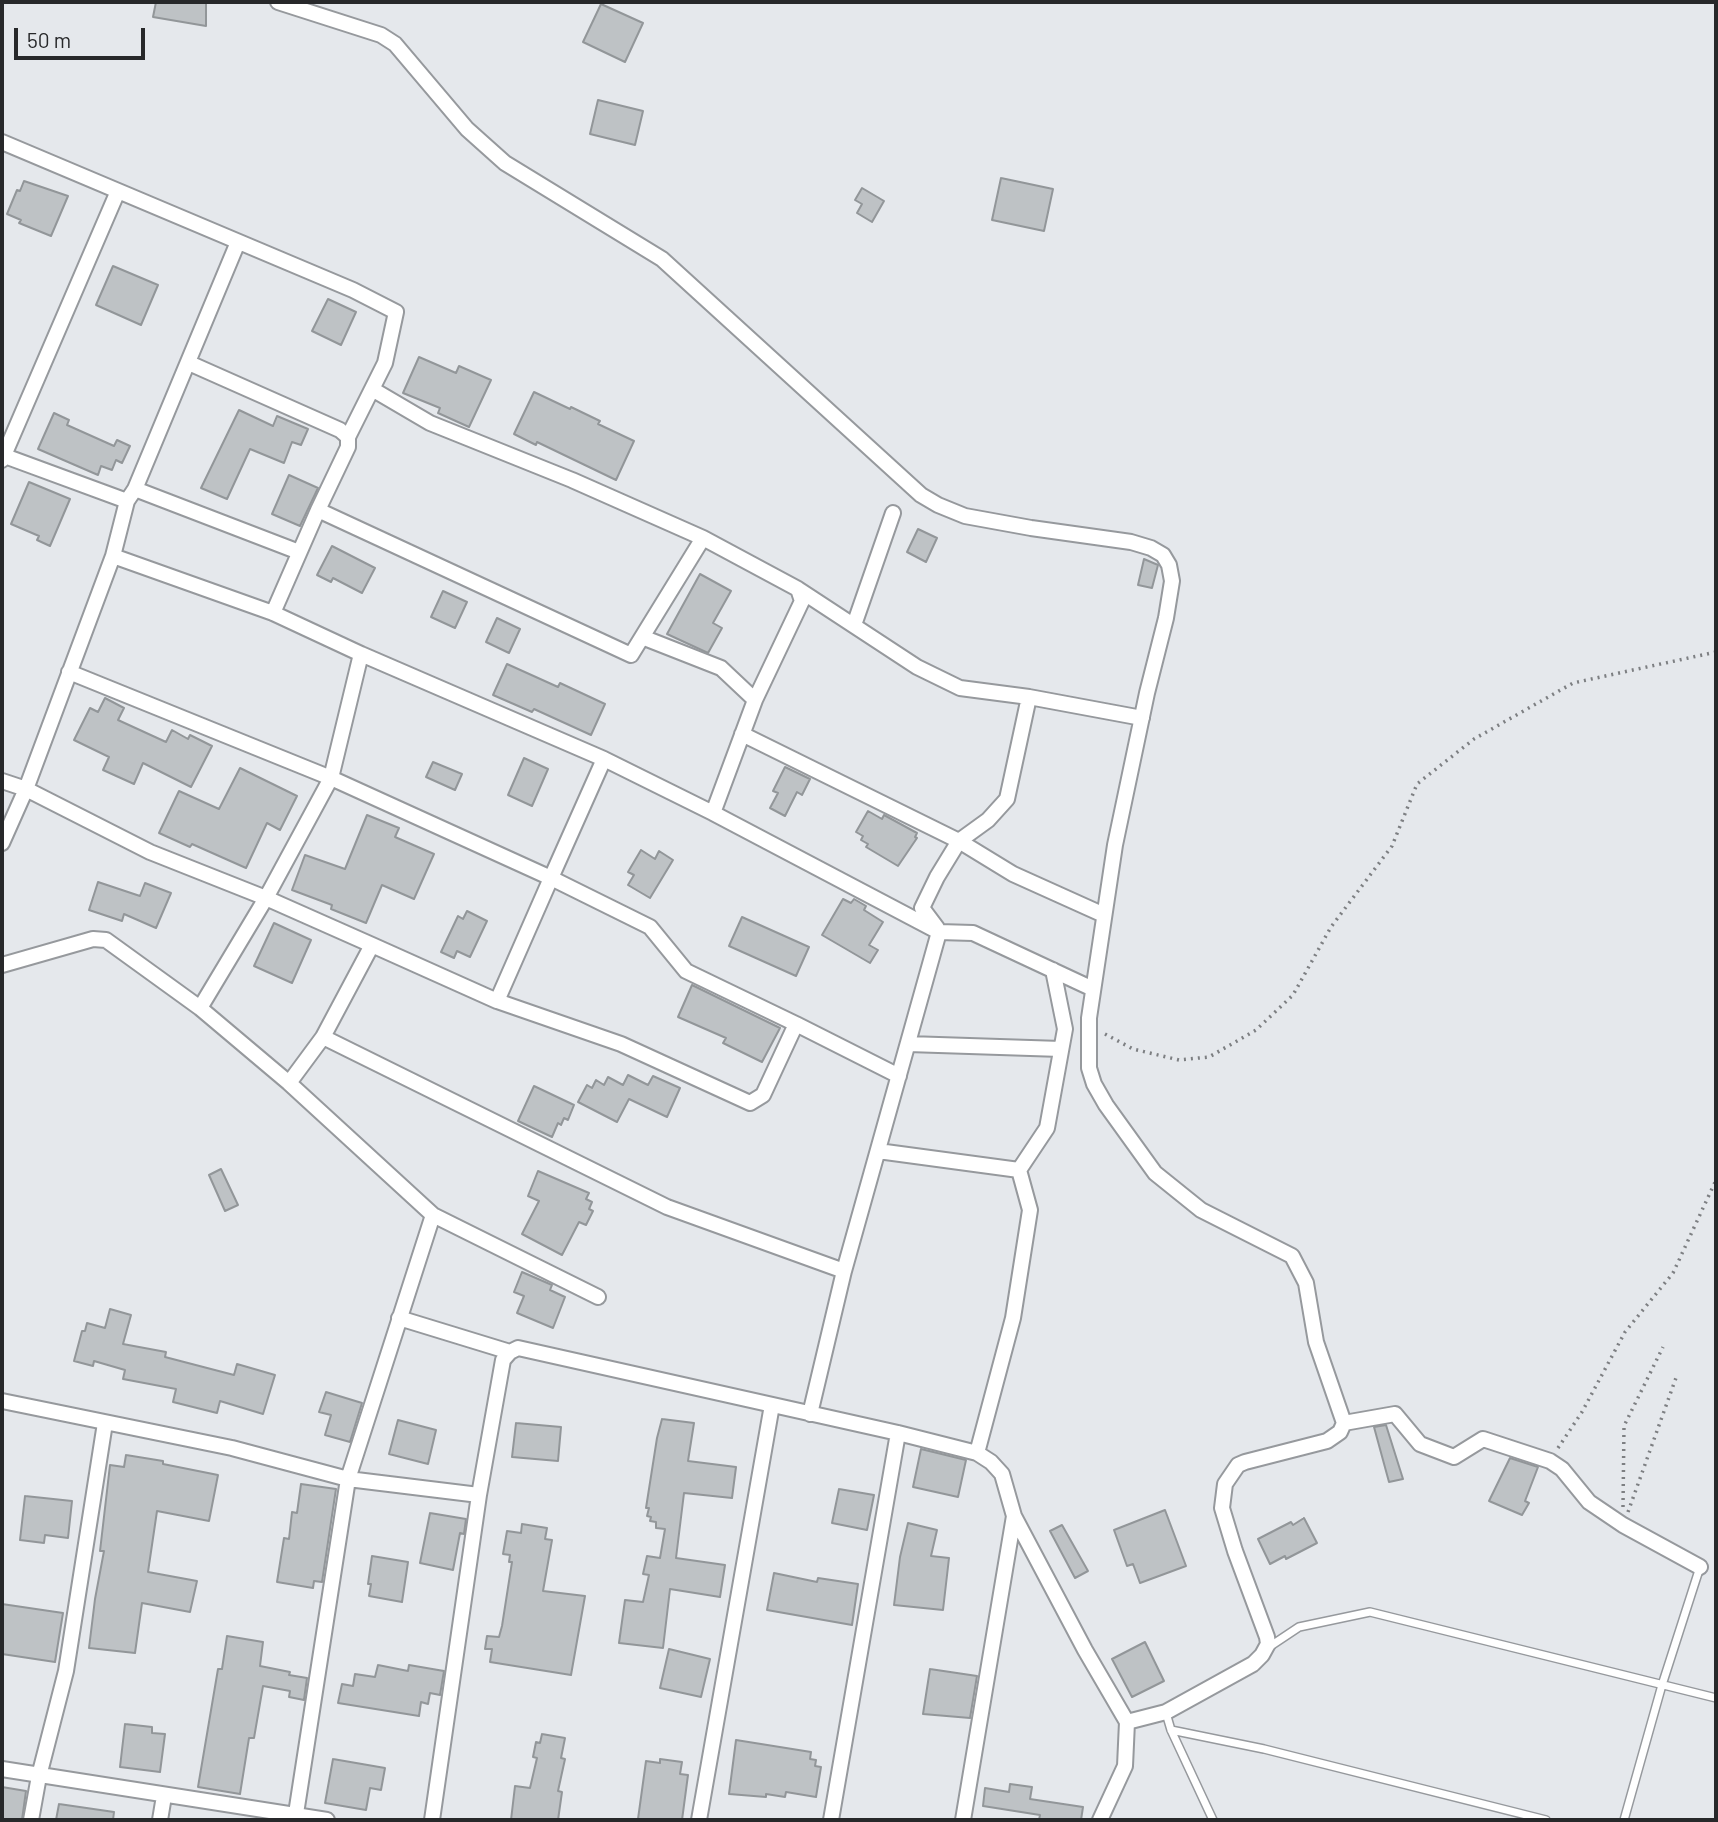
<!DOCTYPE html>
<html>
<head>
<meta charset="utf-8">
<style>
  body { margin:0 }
  #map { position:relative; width:1718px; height:1822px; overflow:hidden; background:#e5e8ec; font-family:Barlow,sans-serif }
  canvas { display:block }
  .frame { position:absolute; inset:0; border:4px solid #27282a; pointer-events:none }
  .scale { position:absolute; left:14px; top:28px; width:131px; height:32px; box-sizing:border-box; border:4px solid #27282a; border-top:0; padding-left:9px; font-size:21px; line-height:24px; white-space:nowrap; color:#27282a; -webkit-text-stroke:5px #e5e8ec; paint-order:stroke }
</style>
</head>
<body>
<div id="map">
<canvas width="1718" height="1822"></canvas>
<div class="frame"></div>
<div class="scale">50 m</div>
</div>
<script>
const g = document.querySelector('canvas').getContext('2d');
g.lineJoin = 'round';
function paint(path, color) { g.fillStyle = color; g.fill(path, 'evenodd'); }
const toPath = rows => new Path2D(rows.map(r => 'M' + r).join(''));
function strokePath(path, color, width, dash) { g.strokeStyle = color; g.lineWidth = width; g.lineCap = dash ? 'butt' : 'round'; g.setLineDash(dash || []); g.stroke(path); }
const building = toPath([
  [156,2,206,2,206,26,153,17,156,2],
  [601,4,643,23,625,62,583,42,601,4],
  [598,100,643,111,635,145,590,134,598,100],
  [1001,178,1053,189,1044,231,992,220,1001,178],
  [24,181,68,196,51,236,19,223,21,220,7,214,17,190,20,191,24,181],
  [862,188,884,201,872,222,857,213,862,204,855,200,862,188],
  [113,266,158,285,141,325,96,305,113,266],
  [328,299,356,312,341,345,312,331,328,299],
  [419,357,456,373,459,366,491,380,469,427,438,413,440,408,403,393,419,357],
  [534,392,570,409,571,407,600,421,598,424,634,441,616,480,537,442,536,445,514,434,534,392],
  [239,410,273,426,277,416,308,429,301,445,292,442,284,463,250,449,227,499,201,488,239,410],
  [54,413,69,420,67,425,114,446,117,440,130,446,122,463,116,460,112,470,101,466,98,475,38,449,54,413],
  [289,475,318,488,300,526,272,514,289,475],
  [29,482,70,499,50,546,37,540,39,536,11,524,29,482],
  [918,529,937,538,926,562,907,552,918,529],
  [332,546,375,568,362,593,333,578,331,582,317,575,332,546],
  [1144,559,1158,565,1152,588,1138,585,1144,559],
  [700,574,731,591,713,623,722,628,708,653,667,634,700,574],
  [443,591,467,602,455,628,431,617,443,591],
  [497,618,520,629,509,653,486,642,497,618],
  [507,664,558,687,560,683,605,704,591,735,534,709,532,712,493,695,507,664],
  [105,698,124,708,118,720,166,742,172,730,188,739,190,735,212,746,191,787,143,763,134,784,103,770,109,757,74,740,90,708,98,712,105,698],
  [524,758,548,769,532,806,508,795,524,758],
  [433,762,462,774,455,790,426,777,433,762],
  [785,767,810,779,802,795,797,792,785,816,770,808,778,793,773,791,785,767],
  [240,768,297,796,280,830,267,823,246,868,192,844,190,847,159,833,179,791,219,809,240,768],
  [868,811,882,819,884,815,917,833,915,837,917,838,898,866,866,847,868,844,861,840,863,836,856,832,868,811],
  [367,815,399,828,395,837,434,854,414,899,382,885,366,923,331,909,332,905,292,890,305,855,345,869,367,815],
  [641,850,655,859,659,851,673,860,650,898,628,885,634,875,628,872,641,850],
  [98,882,140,896,145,883,171,893,156,928,124,914,122,921,89,910,98,882],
  [843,899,851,903,854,899,866,906,864,910,883,922,869,945,878,950,870,963,822,935,843,899],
  [467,911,487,921,470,957,457,951,454,958,441,952,458,916,463,919,467,911],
  [742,917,809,947,796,976,729,946,742,917],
  [274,923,311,940,292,983,254,966,274,923],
  [692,985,780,1028,762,1062,723,1043,726,1038,678,1017,692,985],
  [628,1075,648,1085,653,1076,680,1088,667,1117,629,1099,617,1122,578,1102,587,1085,592,1088,596,1080,604,1085,608,1077,623,1085,628,1075],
  [534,1086,574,1105,568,1120,564,1118,561,1125,558,1123,552,1137,518,1121,534,1086],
  [221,1169,238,1205,225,1211,209,1175,221,1169],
  [538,1171,589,1193,586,1199,592,1202,589,1209,593,1211,586,1225,579,1222,562,1255,522,1234,539,1201,528,1196,538,1171],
  [522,1272,552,1285,550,1290,565,1297,553,1328,517,1313,524,1296,514,1292,522,1272],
  [110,1309,131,1315,123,1344,166,1352,165,1357,234,1375,237,1364,275,1375,263,1414,220,1401,217,1413,173,1402,176,1389,123,1379,125,1370,94,1361,93,1366,74,1361,82,1331,85,1331,87,1323,105,1328,110,1309],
  [326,1392,362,1403,350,1442,325,1435,331,1415,319,1412,326,1392],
  [662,1419,694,1423,688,1461,736,1467,732,1498,684,1493,676,1558,725,1565,720,1597,670,1589,663,1648,619,1643,625,1600,643,1602,649,1575,643,1574,647,1556,660,1558,665,1529,656,1528,656,1522,650,1521,651,1517,647,1516,649,1508,646,1508,657,1438,662,1419],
  [398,1420,436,1430,428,1464,389,1454,398,1420],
  [516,1423,561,1427,558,1461,512,1457,516,1423],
  [1386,1425,1403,1479,1389,1482,1374,1427,1386,1425],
  [921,1449,966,1460,958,1497,913,1487,921,1449],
  [126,1455,163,1461,163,1464,218,1475,209,1521,157,1511,148,1572,197,1581,190,1612,142,1603,135,1653,89,1648,95,1599,104,1551,100,1551,110,1465,124,1467,126,1455],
  [1510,1458,1538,1467,1525,1501,1529,1503,1522,1515,1489,1501,1510,1458],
  [301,1484,336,1489,322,1582,314,1581,313,1588,277,1582,284,1538,289,1539,292,1512,297,1513,301,1484],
  [839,1489,874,1495,867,1530,832,1523,839,1489],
  [25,1496,72,1501,68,1538,45,1535,44,1543,20,1540,25,1496],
  [1165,1510,1186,1566,1140,1583,1133,1564,1127,1566,1114,1530,1165,1510],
  [430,1513,466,1519,464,1534,460,1533,453,1570,420,1563,430,1513],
  [1304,1518,1317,1543,1286,1559,1285,1556,1270,1564,1258,1539,1291,1522,1293,1525,1304,1518],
  [908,1523,937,1530,931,1556,949,1558,943,1610,894,1605,900,1557,908,1523],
  [522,1524,547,1528,545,1539,552,1540,543,1591,585,1596,571,1675,490,1662,492,1649,485,1649,487,1636,499,1637,502,1626,512,1562,509,1562,510,1555,503,1554,507,1531,521,1533,522,1524],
  [1062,1525,1088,1571,1075,1578,1050,1531,1062,1525],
  [372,1556,408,1562,402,1602,369,1596,371,1584,368,1584,372,1556],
  [774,1573,817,1582,818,1578,858,1584,852,1625,767,1610,774,1573],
  [2,1604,63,1613,55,1662,2,1654,2,1604],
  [227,1636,263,1642,260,1666,290,1672,289,1675,307,1678,304,1700,289,1697,290,1691,263,1686,254,1738,249,1738,240,1794,198,1787,218,1669,222,1669,227,1636],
  [1145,1642,1164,1681,1132,1697,1112,1659,1145,1642],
  [669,1649,710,1659,701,1697,660,1688,669,1649],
  [378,1665,408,1671,409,1665,444,1671,440,1695,430,1693,428,1704,421,1702,419,1716,338,1703,342,1684,353,1686,355,1674,375,1677,378,1665],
  [930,1669,977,1676,970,1718,923,1714,930,1669],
  [125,1724,152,1727,152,1733,165,1734,160,1772,120,1767,125,1724],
  [542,1734,565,1738,561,1758,565,1759,558,1791,562,1792,558,1820,511,1820,515,1786,530,1788,537,1758,533,1757,536,1742,540,1743,542,1734],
  [736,1740,811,1752,810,1759,816,1760,815,1766,821,1767,816,1797,786,1792,785,1797,766,1794,766,1797,729,1794,736,1740],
  [333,1759,385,1768,381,1790,370,1788,366,1810,325,1803,333,1759],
  [660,1759,682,1762,680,1774,688,1775,682,1820,638,1819,646,1761,660,1763,660,1759],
  [1010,1784,1032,1787,1030,1799,1083,1807,1081,1820,1039,1820,1040,1815,983,1806,985,1788,1009,1792,1010,1784],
  [2,1787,26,1791,22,1820,2,1820,2,1787],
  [59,1804,114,1812,113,1820,56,1820,59,1804]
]);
const path = toPath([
  [1105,1034,1133,1049,1179,1060,1209,1057,1256,1030,1293,995,1331,927,1392,846,1417,784,1474,739,1573,683,1716,652],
  [1558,1448,1582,1412,1625,1332,1673,1273,1716,1180],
  [1623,1507,1624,1426,1663,1347],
  [1628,1512,1677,1375]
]);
const service = toPath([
  [1269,1647,1299,1627,1370,1612,1716,1698],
  [1166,1713,1171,1730,1213,1820],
  [1171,1730,1264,1749,1546,1820],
  [1624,1820,1662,1685,1700,1567]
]);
const minor = toPath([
  [278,2,381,35,395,44,467,129,505,163,662,259,921,495,938,505,965,516,1031,528,1131,542,1151,548,1163,555,1169,565,1172,581,1166,618,1147,693,1115,845,1089,1018,1089,1068,1094,1084,1106,1105,1155,1173,1201,1210,1292,1256,1306,1283,1316,1342,1344,1423,1340,1432,1327,1441,1245,1462,1238,1465,1225,1484,1222,1508,1235,1551,1267,1637,1268,1644,1262,1655,1253,1664,1166,1712,1127,1722],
  [2,142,353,290,396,312,385,363,348,437],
  [189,363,340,430,348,437,348,447,318,510,273,613],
  [2,455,127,501],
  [2,460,118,191],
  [135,489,299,552],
  [318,510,631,655,703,538,572,480,430,423,372,389],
  [113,556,273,613,361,654],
  [854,625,893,513],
  [642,637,721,668,755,700,802,601,798,589,703,538],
  [69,672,331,778,361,654,604,759,551,878,331,778,266,898,372,945,323,1037],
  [1029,697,1142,718],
  [742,734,959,841,988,820,1007,799,1029,697,960,688,917,667,798,589],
  [604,759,713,813,939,932,973,933,1093,989],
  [2,781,26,789,113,556,127,501,135,489,238,242],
  [713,813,755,700],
  [2,843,26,789,150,852,266,898,200,1008],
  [937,928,922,908,937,877,959,841,1013,874,1104,915],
  [372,945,497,1001,621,1044,750,1103,763,1095,796,1024,686,971,650,927,551,878,497,1001],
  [2,965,93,939,106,940,200,1008,289,1083],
  [796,1024,899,1076],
  [908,1044,1061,1049],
  [878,1151,1019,1170],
  [598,1297,433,1215,289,1083,323,1037,667,1207,844,1271],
  [399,1318,510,1352],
  [2,1401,232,1448,348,1479,479,1495],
  [810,1414,844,1271,939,932],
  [1344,1423,1395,1414,1420,1444,1454,1457,1483,1439,1550,1461,1562,1469,1589,1502,1623,1525,1700,1567],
  [977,1453,1013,1318,1030,1210,1019,1170,1047,1128,1065,1029,1053,970],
  [2,1769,327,1820],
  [31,1820,39,1776,66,1671,105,1423],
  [160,1820,164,1796],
  [295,1820,348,1479,433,1215],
  [432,1820,479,1495,503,1360,510,1352,518,1348,898,1433,977,1453,991,1462,1002,1474,1014,1516,1085,1650,1127,1722,1125,1766,1100,1820],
  [699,1820,772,1405],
  [831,1820,898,1433],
  [963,1820,1014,1516]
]);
paint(building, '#bec2c5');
strokePath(building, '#929699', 2);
strokePath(service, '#96999d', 10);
strokePath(minor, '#96999d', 18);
strokePath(path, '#7d7f82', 3.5, [2, 5]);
strokePath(service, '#fff', 7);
strokePath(minor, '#fff', 14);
</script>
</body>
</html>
